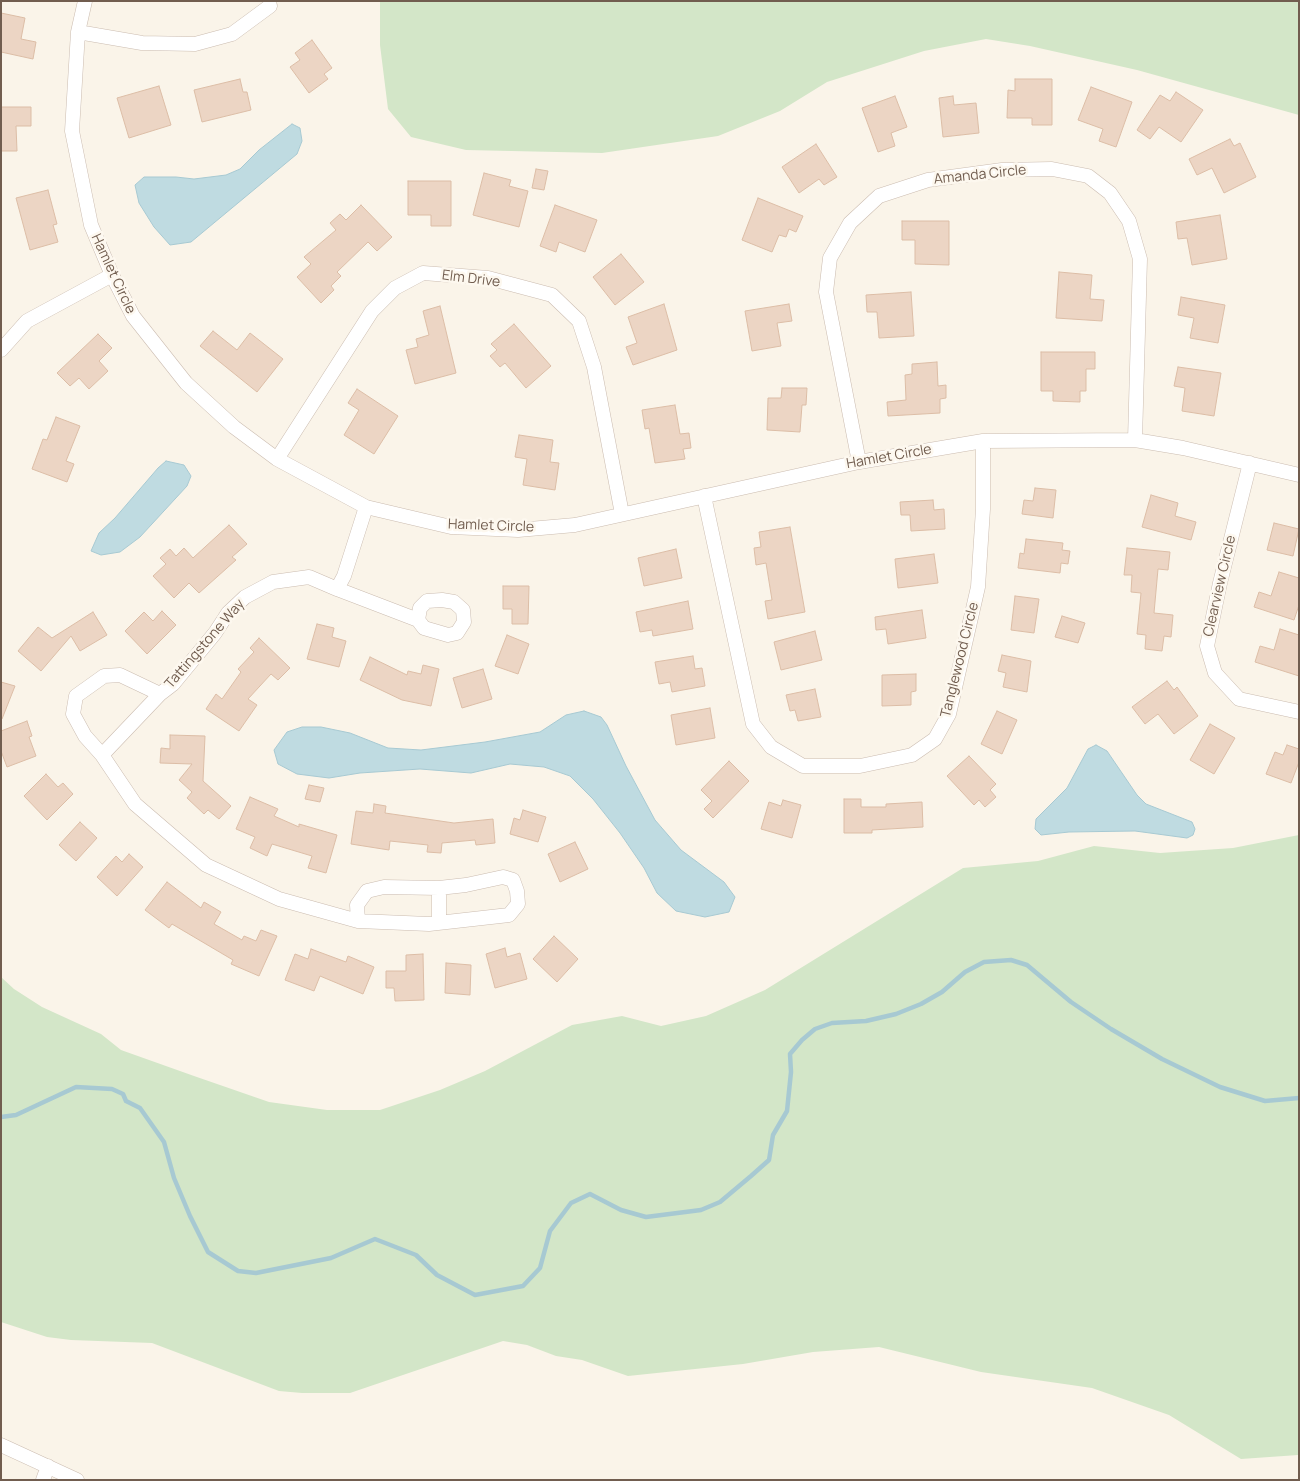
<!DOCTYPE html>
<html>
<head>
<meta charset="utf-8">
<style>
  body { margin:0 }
  #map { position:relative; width:1300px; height:1481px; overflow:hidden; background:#faf4e9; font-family:Manrope,sans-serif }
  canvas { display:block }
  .frame { position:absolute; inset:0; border:2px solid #715d4f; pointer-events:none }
</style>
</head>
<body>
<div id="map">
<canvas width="1300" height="1481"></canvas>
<div class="frame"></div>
</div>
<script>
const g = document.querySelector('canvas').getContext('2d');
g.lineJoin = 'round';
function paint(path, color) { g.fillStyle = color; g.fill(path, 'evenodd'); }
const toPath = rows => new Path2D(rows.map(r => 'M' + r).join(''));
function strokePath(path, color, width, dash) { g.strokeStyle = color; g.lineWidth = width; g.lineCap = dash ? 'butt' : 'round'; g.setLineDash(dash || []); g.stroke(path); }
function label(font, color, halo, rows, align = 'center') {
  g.font = font + ' Manrope,sans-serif'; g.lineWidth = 5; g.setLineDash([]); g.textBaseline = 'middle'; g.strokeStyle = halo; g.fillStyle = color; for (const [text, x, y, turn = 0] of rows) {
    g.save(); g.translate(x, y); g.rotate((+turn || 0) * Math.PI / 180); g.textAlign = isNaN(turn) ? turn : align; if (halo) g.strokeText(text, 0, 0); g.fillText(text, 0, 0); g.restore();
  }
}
const green = toPath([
  [380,1,1299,1,1299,115,1137,70,1030,46,986,39,924,51,827,82,780,111,718,136,602,153,466,150,411,137,388,109,380,45],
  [1299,835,1298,1455,1241,1459,1169,1415,1092,1388,981,1372,879,1347,813,1352,743,1364,628,1376,582,1360,556,1356,527,1345,503,1341,350,1393,302,1393,279,1391,152,1343,71,1340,47,1337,1,1322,1,977,14,989,42,1007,101,1034,121,1050,194,1076,269,1102,327,1110,380,1110,440,1090,485,1071,572,1025,622,1016,661,1026,706,1016,765,990,963,868,1038,861,1094,846,1160,853,1233,848]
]);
const water = toPath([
  [292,124,300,128,302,141,297,154,191,242,170,245,154,227,139,203,135,185,144,177,176,177,194,179,226,175,240,169,259,150,292,124],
  [166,461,184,465,191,476,187,486,140,537,120,552,101,555,91,551,99,533,115,518,158,468,166,461],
  [584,711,601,717,607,725,626,766,655,820,681,850,724,882,735,897,729,912,705,917,676,911,657,893,644,868,620,833,593,799,570,776,544,767,510,764,471,773,420,769,360,773,329,778,297,774,278,764,274,750,287,732,302,727,321,727,350,733,388,748,421,750,485,742,540,732,566,715,584,711],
  [1096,745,1107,751,1137,795,1146,804,1192,822,1195,829,1193,835,1187,838,1135,831,1069,832,1041,835,1035,829,1036,819,1067,788,1088,749,1096,745]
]);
const stream = toPath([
  [1,1117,16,1115,76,1087,112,1089,123,1094,126,1101,140,1108,164,1142,174,1178,190,1216,208,1252,238,1271,256,1273,331,1258,375,1239,416,1255,437,1275,475,1295,523,1286,540,1268,550,1231,571,1203,590,1194,621,1210,646,1217,701,1210,720,1202,751,1176,769,1160,773,1135,787,1111,791,1072,790,1054,802,1040,815,1029,832,1023,866,1021,896,1014,921,1004,942,992,965,972,984,962,1011,960,1027,965,1071,1002,1111,1029,1162,1059,1220,1087,1265,1101,1299,1098]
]);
const building = toPath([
  [1,13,25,18,21,39,36,42,33,59,1,52,1,13],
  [312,40,332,68,324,74,328,79,309,93,290,67,300,60,295,53,312,40],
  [240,79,243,92,247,92,251,110,202,122,194,90,240,79],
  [1015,79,1052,79,1052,125,1032,125,1032,118,1007,118,1008,90,1015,91,1015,79],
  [159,86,171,125,129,138,117,98,159,86],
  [1091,87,1132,102,1116,147,1099,141,1103,129,1078,120,1091,87],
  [1176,92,1203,110,1181,142,1159,127,1150,139,1137,130,1160,95,1170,101,1176,92],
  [895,96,907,127,891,133,895,146,878,152,862,108,895,96],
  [953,96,954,105,976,103,979,133,943,137,939,98,953,96],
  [1,107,31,107,31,126,16,126,17,151,1,151,1,107],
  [1230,139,1234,146,1240,143,1256,177,1224,193,1212,168,1197,175,1189,159,1230,139],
  [816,144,837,177,824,185,819,179,799,193,782,167,816,144],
  [536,169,548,171,544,190,532,188,536,169],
  [484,173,511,180,509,186,528,191,519,227,473,215,484,173],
  [408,181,451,181,451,226,431,226,431,215,408,215,408,181],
  [48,190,57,224,53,225,58,242,30,250,16,198,48,190],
  [758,198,803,216,796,232,789,229,786,237,779,235,772,252,742,240,758,198],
  [361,205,392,237,377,251,368,242,337,272,341,276,331,286,334,290,321,303,297,277,311,264,304,257,336,230,330,223,340,214,346,220,361,205],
  [555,205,597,220,585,252,559,242,556,252,540,246,555,205],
  [1220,215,1227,259,1192,265,1187,238,1178,239,1176,222,1220,215],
  [902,221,949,221,949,265,915,264,915,240,902,240,902,221],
  [621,254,644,282,615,305,593,277,621,254],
  [1059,272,1092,275,1090,299,1104,300,1102,321,1056,318,1059,272],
  [911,292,914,336,879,338,877,312,867,312,866,295,911,292],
  [1181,297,1225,305,1218,343,1190,338,1194,318,1178,315,1181,297],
  [664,304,677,350,633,365,626,347,637,343,628,317,664,304],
  [789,304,792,321,777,323,781,346,752,351,745,311,789,304],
  [440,306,456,373,415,384,406,350,418,347,416,339,429,335,423,311,440,306],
  [514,324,551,366,526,388,505,363,500,367,490,356,497,350,491,344,514,324],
  [213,331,237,350,250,333,283,359,257,392,200,346,213,331],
  [98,334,112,348,99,361,108,371,89,389,79,378,70,386,57,373,98,334],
  [1041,352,1095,352,1095,369,1086,369,1086,391,1080,391,1080,402,1053,401,1053,391,1041,391,1041,352],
  [937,362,938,386,946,385,946,398,940,399,940,413,888,416,887,402,906,400,905,375,912,374,912,364,937,362],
  [1178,367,1221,373,1214,416,1182,411,1185,388,1174,386,1178,367],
  [782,388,807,388,806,405,802,405,800,432,767,430,768,398,781,398,782,388],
  [357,389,398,416,374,454,344,435,359,410,348,403,357,389],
  [675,405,680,434,689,433,691,448,683,449,685,459,655,463,649,428,645,429,642,410,675,405],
  [56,417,80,426,66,461,74,464,67,482,32,469,43,439,47,440,56,417],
  [519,435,553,440,550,462,559,463,555,490,523,485,527,459,515,457,519,435],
  [1035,488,1056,490,1053,518,1022,514,1024,500,1033,501,1035,488],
  [1151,495,1178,503,1175,516,1196,522,1191,540,1142,527,1151,495],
  [933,500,934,510,944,509,945,529,911,531,910,515,901,515,900,502,933,500],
  [1274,523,1299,529,1293,556,1267,550,1274,523],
  [229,525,247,544,232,557,236,560,199,593,189,583,174,598,153,576,166,564,160,558,170,549,176,556,184,548,193,558,229,525],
  [790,527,805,612,768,619,765,601,772,600,766,563,756,565,754,548,761,547,759,532,790,527],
  [1026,539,1063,543,1062,550,1070,551,1068,564,1061,563,1060,573,1018,568,1020,553,1024,554,1026,539],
  [1127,548,1170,552,1168,570,1158,569,1154,613,1173,615,1171,637,1164,636,1162,651,1145,649,1146,635,1137,634,1141,593,1131,592,1132,575,1124,575,1127,548],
  [676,549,682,578,644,586,638,558,676,549],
  [934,554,938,583,898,588,895,559,934,554],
  [1279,572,1299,578,1299,605,1294,620,1254,607,1259,592,1271,596,1279,572],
  [503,586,529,586,528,624,512,624,512,609,503,609,503,586],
  [1015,596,1039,599,1034,633,1011,630,1015,596],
  [688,601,693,629,653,636,652,630,640,632,636,612,688,601],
  [922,610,926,638,888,644,886,629,876,630,875,617,922,610],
  [162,611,176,625,147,654,125,631,144,612,153,621,162,611],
  [93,612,107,635,80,651,71,636,41,671,18,651,38,627,52,638,93,612],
  [1062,616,1085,623,1078,643,1055,637,1062,616],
  [317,624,334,628,332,637,346,641,339,667,307,659,317,624],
  [1280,629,1299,635,1299,676,1255,662,1260,646,1274,650,1280,629],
  [815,631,822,660,781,670,774,642,815,631],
  [507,635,529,644,518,674,495,666,507,635],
  [259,638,290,668,278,680,271,674,248,699,257,705,239,731,206,709,216,694,222,699,241,672,238,669,254,652,250,648,259,638],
  [1002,655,1031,661,1027,692,1003,687,1006,673,998,671,1002,655],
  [693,656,695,669,702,668,705,686,672,692,670,682,659,684,655,662,693,656],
  [370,657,407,675,408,671,421,674,423,665,439,669,431,706,402,700,360,680,370,657],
  [483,669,492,699,462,708,453,678,483,669],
  [916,674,916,691,911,692,911,705,882,706,882,675,916,674],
  [1167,681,1174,690,1177,687,1198,716,1174,734,1158,714,1145,724,1132,707,1167,681],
  [1,682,15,686,2,719,1,719,1,682],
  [815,689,821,717,798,721,795,710,790,711,786,695,815,689],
  [710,708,715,738,676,745,671,715,710,708],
  [997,711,1017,720,1002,754,981,744,997,711],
  [27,721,32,736,29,737,36,756,7,767,1,751,1,731,27,721],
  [1210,724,1235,738,1214,774,1190,760,1210,724],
  [170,735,205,736,203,781,231,806,219,819,208,810,204,814,187,798,192,792,179,780,192,764,160,763,161,748,170,749,170,735],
  [1287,745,1299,749,1299,762,1291,783,1266,774,1275,752,1283,755,1287,745],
  [969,756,996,784,990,790,996,797,985,807,979,800,974,805,947,776,969,756],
  [729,761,749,781,713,818,704,809,712,801,701,790,729,761],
  [46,774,58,787,63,783,73,794,47,820,24,796,46,774],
  [309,785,324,788,320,802,305,799,309,785],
  [250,797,278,809,274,816,299,827,299,824,337,835,326,873,308,868,312,856,272,844,267,856,250,848,255,837,236,829,250,797],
  [844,799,861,799,861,807,886,807,886,804,922,802,923,827,872,830,872,833,844,833,844,799],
  [783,800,801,805,792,838,761,829,769,802,781,806,783,800],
  [374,804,386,806,385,813,454,823,493,819,495,843,476,845,475,840,442,843,441,853,427,852,428,845,390,841,389,850,351,844,356,811,373,813,374,804],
  [523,810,546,817,538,842,510,834,514,818,520,820,523,810],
  [80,822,97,838,76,861,59,845,80,822],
  [575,842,588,869,560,882,548,854,575,842],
  [129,854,143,867,117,896,97,877,116,856,122,862,129,854],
  [167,882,201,908,204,902,221,912,214,924,242,940,244,936,256,941,261,930,277,936,259,976,231,964,233,960,172,924,169,928,145,910,167,882],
  [554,936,578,959,557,982,533,959,554,936],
  [505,948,507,957,520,953,527,979,495,988,486,954,505,948],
  [311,949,346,962,348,956,374,967,363,994,320,976,314,991,285,980,295,954,308,959,311,949],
  [423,954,424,1000,395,1001,394,988,386,988,386,971,406,971,406,955,423,954],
  [446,963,471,965,470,995,445,993,446,963]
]);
const street = toPath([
  [85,1,78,32,72,131,91,225,112,275,133,316,186,383,234,427,277,459,366,507,451,527,518,530,575,525,859,462,983,441,1135,440,1183,448,1299,475],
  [78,32,142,43,195,44,232,34,270,6],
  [1,350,27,321,112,275],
  [277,459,372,311,395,288,423,273,488,278,552,295,579,321,594,367,622,514],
  [859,462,826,292,830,258,850,223,879,196,928,180,1002,170,1052,169,1088,176,1110,193,1129,221,1140,259,1135,440],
  [1250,463,1220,583,1207,646,1215,673,1239,699,1299,712],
  [704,496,753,724,771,747,803,766,860,766,912,755,935,739,949,714,978,587,983,509,983,441],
  [337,589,418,620],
  [442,600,454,602,463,610,464,622,457,633,448,635,424,628,418,620,420,608,427,601,442,600],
  [102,755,85,736,73,714,76,696,104,676,120,675,160,694],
  [439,888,439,923],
  [358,921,357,905,367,891,384,887,439,888,466,885,503,877,513,880,517,891,518,904,509,915,429,924,358,921,279,899,206,865,135,804,102,755,160,694,173,684,215,633,228,613,245,597,273,582,309,577,337,589,344,576,366,507],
  [1,1445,77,1480],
  [43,1480,48,1466]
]);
const streetNames = [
  ["Amanda Circle",980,175,-6],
  ["Hamlet Circle",113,274,65],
  ["Elm Drive",471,279,7],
  ["Hamlet Circle",889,457,-10],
  ["Hamlet Circle",491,526,2],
  ["Clearview Circle",1220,586,-77],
  ["Tattingstone Way",205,644,-49],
  ["Tanglewood Circle",960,660,-76]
];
paint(green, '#d3e6c8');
paint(water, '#bfdbe1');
strokePath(water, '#a7c9d2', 1);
strokePath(stream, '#a7c9d2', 4.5);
paint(building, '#ecd5c4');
strokePath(building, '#dcbda6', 1);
strokePath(street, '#cbbcb0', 15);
strokePath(street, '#fff', 14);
label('14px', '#715d4f', '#fdf8ef', streetNames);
</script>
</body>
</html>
